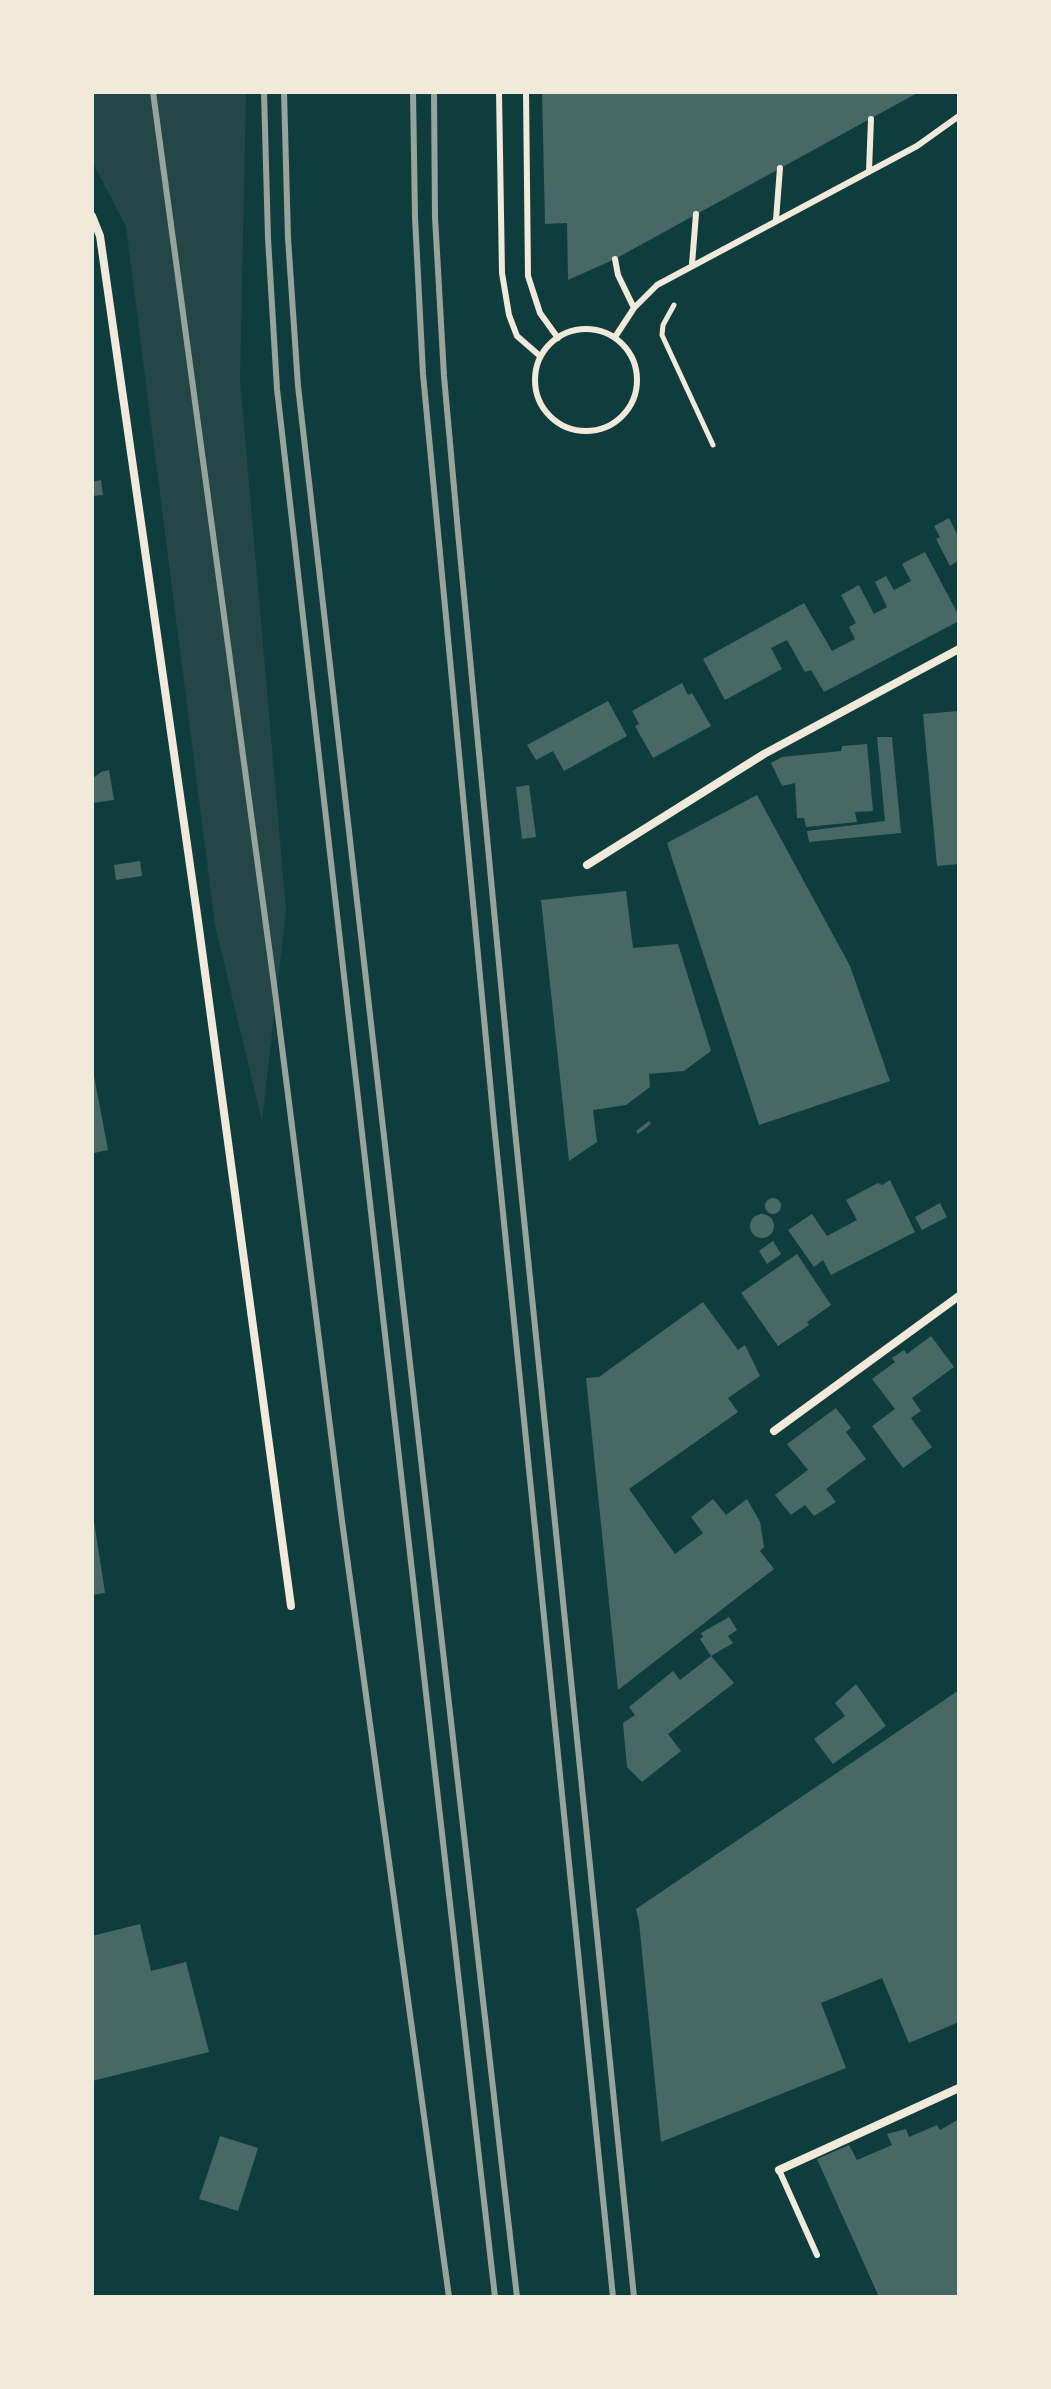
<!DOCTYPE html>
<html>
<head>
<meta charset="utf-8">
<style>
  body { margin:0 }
  #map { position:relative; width:1051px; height:2389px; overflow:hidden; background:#0f3d3e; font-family:Overpass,sans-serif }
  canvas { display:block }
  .frame { position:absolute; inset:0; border:94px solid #f1e9da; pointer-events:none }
</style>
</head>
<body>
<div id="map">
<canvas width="1051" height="2389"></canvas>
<div class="frame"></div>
</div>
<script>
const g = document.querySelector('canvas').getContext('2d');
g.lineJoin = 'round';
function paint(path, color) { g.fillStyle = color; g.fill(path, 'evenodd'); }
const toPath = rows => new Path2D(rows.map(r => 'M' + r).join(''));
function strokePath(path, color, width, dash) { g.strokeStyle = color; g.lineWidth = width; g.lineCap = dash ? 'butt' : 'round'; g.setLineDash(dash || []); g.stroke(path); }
const green = toPath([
  [92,92,246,92,240,380,286,910,262,1122,215,925,126,227,92,161]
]);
const building = toPath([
  [542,92,919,92,615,259,568,280,567,223,545,224],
  [101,480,103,495,92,496,92,482],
  [949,518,959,538,959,560,950,566,936,539,940,537,934,526],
  [925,552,959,616,959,621,824,692,811,670,805,672,787,640,771,648,782,669,725,700,703,659,804,603,832,651,855,639,849,627,856,623,841,595,859,585,874,614,887,607,875,582,886,576,894,590,911,581,902,564],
  [682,683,688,695,692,693,711,726,653,758,635,726,639,724,632,711],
  [608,701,627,736,564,771,553,751,536,760,527,745],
  [959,711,959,864,937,866,923,714],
  [877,737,892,737,901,833,809,842,807,831,885,821],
  [867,744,873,811,855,812,857,822,806,827,804,818,797,818,795,783,782,786,771,763,782,757,841,751,842,746],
  [109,770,114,800,92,803,92,779,101,772],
  [529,785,536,837,522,839,516,787],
  [757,795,850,966,890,1081,759,1125,667,843],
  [140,861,142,876,116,880,114,865],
  [626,891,633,948,678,944,711,1051,684,1071,649,1074,650,1087,626,1105,593,1110,597,1142,569,1161,541,900],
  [92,1065,108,1150,94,1153,92,1140],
  [649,1121,651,1124,638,1134,636,1131],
  [890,1180,915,1232,831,1275,823,1260,814,1267,788,1230,812,1214,827,1236,857,1220,846,1200,878,1183,882,1185],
  '765 1206a8 8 0 1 1 16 0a8 8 0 1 1-16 0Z',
  [940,1203,947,1217,922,1230,915,1217],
  '750 1226a12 12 0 1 1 24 0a12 12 0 1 1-24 0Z',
  [773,1241,781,1254,767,1264,759,1251],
  [797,1254,831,1305,807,1322,809,1325,778,1346,741,1293],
  [703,1302,738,1350,745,1345,760,1376,728,1398,738,1412,629,1489,675,1554,703,1533,691,1517,713,1499,726,1515,747,1499,760,1522,764,1547,760,1551,774,1569,618,1690,586,1378,599,1377],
  [931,1336,954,1367,912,1398,921,1411,911,1418,932,1447,903,1468,872,1426,895,1409,872,1379,895,1362,892,1358,904,1350,907,1354],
  [836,1408,851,1428,846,1432,866,1459,826,1489,836,1502,814,1516,805,1505,791,1515,775,1495,808,1470,787,1444],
  [92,1508,105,1593,92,1595],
  [729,1617,737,1630,728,1636,733,1643,711,1656,734,1683,668,1734,681,1751,642,1782,627,1767,623,1723,635,1715,629,1707,673,1671,680,1680,711,1656,700,1639,703,1637,701,1633],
  [856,1684,886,1726,833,1764,814,1739,845,1716,835,1703],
  [959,1690,959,2022,909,2043,882,1978,821,2003,846,2068,661,2142,639,1922,636,1909],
  [140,1924,151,1971,186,1962,209,2052,92,2081,92,1936],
  [959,2119,959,2297,879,2297,817,2159,849,2145,857,2160,892,2145,887,2134,906,2129,909,2137,937,2125,940,2130],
  [220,2136,258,2148,238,2211,199,2199]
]);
const path = toPath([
  [674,305,663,325,662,335,713,445]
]);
const service = toPath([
  [499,92,502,273,509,315,517,336,540,356],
  [526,92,528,276,540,313,558,338],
  [869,171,871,119],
  [776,220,780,168],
  [615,259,618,275,634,308],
  [692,264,696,214],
  '535 380a51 51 0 1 1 102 0a51 51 0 1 1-102 0Z',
  [615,337,634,308,657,285,917,146,959,116],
  [779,2170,817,2255]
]);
const minor = toPath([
  [92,216,100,236,198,921,291,1606],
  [587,865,764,754,959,649],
  [774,1431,959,1296],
  [779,2170,959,2088]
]);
const rail = toPath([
  [153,92,274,984,342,1521,449,2297],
  [264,92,268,238,277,389,495,2297],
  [284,92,288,238,298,386,517,2297],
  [413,92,415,217,423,374,494,1124,613,2297],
  [434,92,435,217,444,376,458,532,514,1121,634,2297]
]);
paint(green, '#244646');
paint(building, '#486865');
strokePath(path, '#f1e9da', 5);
strokePath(service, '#f1e9da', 6);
strokePath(minor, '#f1e9da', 8);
strokePath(rail, '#97a49c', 6);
</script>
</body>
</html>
